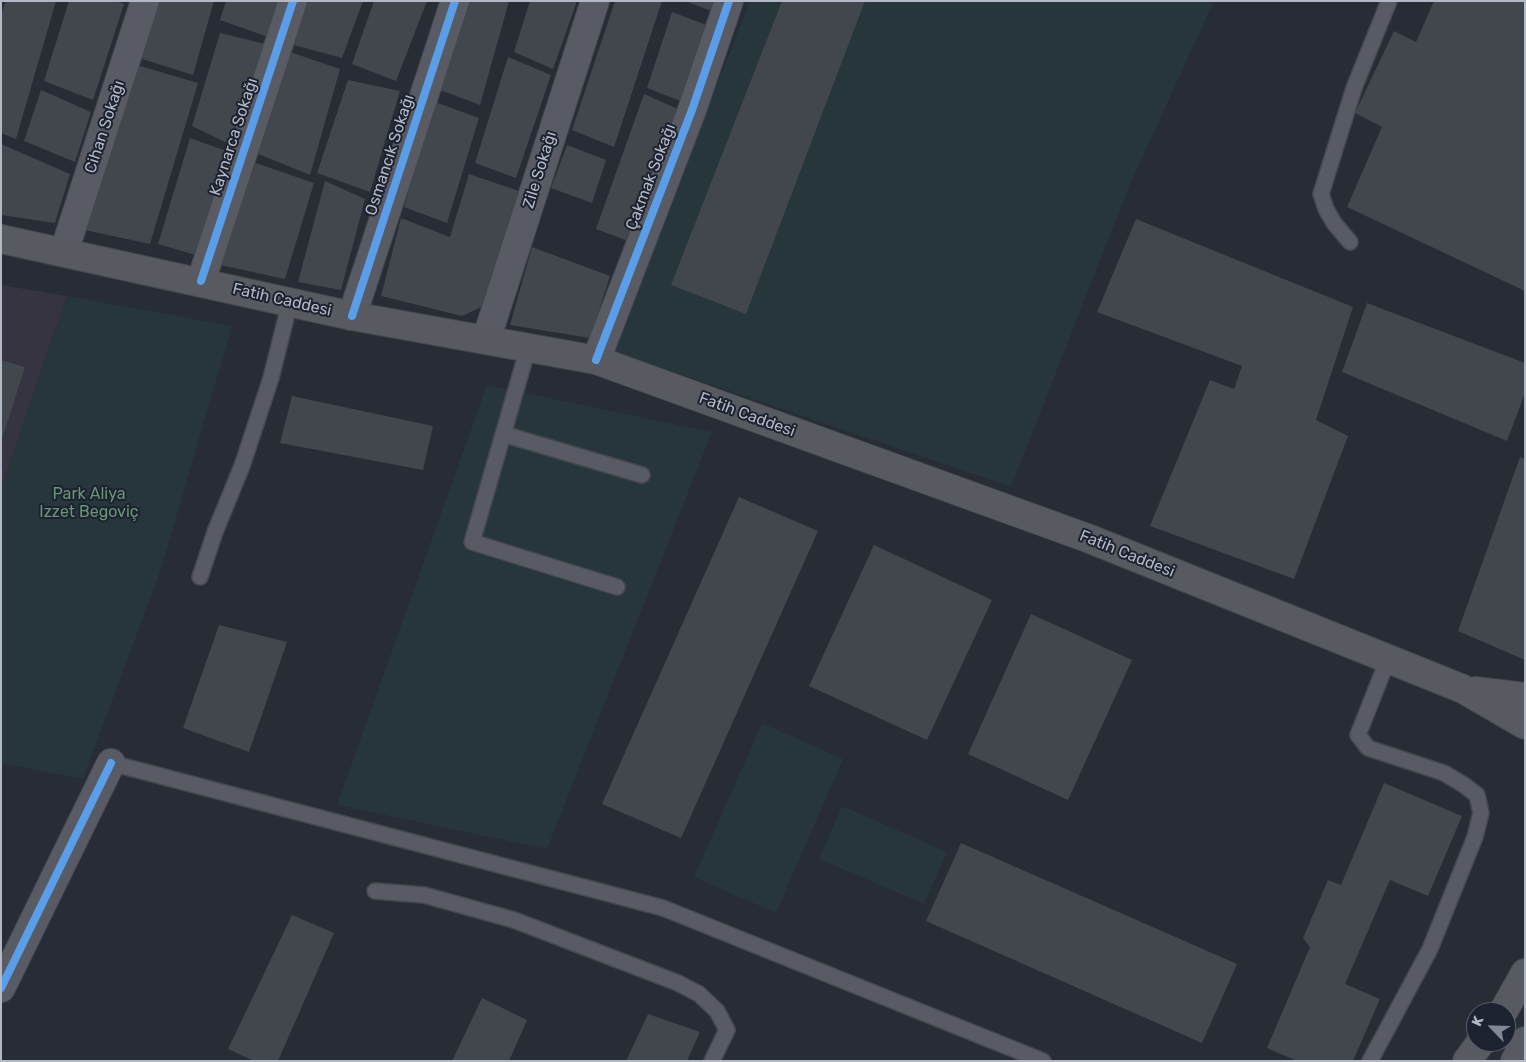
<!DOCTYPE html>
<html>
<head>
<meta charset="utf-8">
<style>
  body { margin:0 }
  #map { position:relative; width:1526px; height:1062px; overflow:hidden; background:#282c34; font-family:Rubik,sans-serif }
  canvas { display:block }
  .frame { position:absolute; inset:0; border:2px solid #b2b8c6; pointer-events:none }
  .north { position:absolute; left:1466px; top:1002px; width:50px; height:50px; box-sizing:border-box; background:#1c222f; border:1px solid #585e6b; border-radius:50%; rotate:294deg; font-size:14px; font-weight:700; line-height:20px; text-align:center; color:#b2b8c6 }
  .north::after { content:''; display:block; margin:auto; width:18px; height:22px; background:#828793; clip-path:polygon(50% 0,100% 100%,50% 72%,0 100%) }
</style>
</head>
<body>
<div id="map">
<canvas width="1526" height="1062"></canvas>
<div class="frame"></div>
<div class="north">K</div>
</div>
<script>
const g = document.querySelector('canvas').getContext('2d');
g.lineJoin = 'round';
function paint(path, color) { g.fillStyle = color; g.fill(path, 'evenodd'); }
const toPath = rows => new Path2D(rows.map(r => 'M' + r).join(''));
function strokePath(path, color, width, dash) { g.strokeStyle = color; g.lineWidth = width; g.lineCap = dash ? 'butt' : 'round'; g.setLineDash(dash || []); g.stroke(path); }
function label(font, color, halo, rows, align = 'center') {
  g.font = font + ' Rubik,sans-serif'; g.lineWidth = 4; g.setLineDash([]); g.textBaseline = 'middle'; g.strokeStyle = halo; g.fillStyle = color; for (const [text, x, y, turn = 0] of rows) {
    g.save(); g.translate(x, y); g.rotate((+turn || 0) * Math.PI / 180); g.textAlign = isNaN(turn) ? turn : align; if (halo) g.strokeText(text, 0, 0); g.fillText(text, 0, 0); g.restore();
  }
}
const medical = toPath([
  [1,285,67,296,1,489]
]);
const green = toPath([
  [750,1,1214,1,1129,187,1011,487,612,351],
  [67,296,232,326,161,569,83,779,1,763,1,489],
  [487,385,712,432,547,849,337,805],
  [762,723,843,759,776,913,694,877],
  [842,806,947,852,924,904,819,859]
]);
const building = toPath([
  [6,1,56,1,16,139,1,133,1,14],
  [69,1,116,1,124,4,93,100,44,81],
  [154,1,214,1,193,75,136,57],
  [226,1,280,1,268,37,220,20],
  [304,1,363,1,342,58,290,44],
  [374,1,427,1,396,81,352,64],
  [462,1,509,1,480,105,435,88],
  [530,1,577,1,553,69,514,52],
  [615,1,662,1,614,147,572,130],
  [685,1,718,1,714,12],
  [782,1,865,1,746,314,671,285],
  [1434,1,1525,1,1525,291,1347,207,1382,127,1355,113,1394,31,1416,42],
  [672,12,709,26,683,102,647,88],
  [220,33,265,44,235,147,192,126],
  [290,52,340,69,310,175,256,153],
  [508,57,551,75,516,178,475,163],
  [133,64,198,83,150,244,80,229],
  [348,80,400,91,370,192,317,173],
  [41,90,91,112,75,162,24,141],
  [644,94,680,110,631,242,596,229],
  [435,102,479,118,447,223,404,207],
  [190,138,235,154,199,256,158,244],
  [1,144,70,174,55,223,1,215],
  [567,145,606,160,592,203,551,188],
  [250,161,314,183,285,279,220,265],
  [469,174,519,191,481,307,462,316,381,296,401,218,450,237],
  [325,181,365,199,341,290,298,282],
  [1136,219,1353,307,1316,420,1348,436,1294,579,1150,526,1210,380,1234,389,1242,366,1097,312],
  [532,247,610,276,590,338,510,325],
  [1367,303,1525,363,1525,393,1507,441,1342,372],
  [1,360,25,367,2,439,1,439],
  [292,396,433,426,423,470,280,443],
  [1520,457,1525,459,1525,660,1458,631],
  [739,497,818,531,681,838,602,804],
  [874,545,992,600,927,740,809,686],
  [1031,614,1132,660,1068,800,968,754],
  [219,625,287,642,249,752,183,728],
  [1384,783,1462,816,1428,896,1390,880,1345,984,1380,999,1353,1061,1297,1061,1267,1048,1310,947,1303,938,1328,880,1341,885],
  [961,843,1237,964,1202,1043,926,921],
  [292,915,334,933,278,1061,254,1061,228,1049],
  [482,998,527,1020,509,1061,452,1061],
  [648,1014,700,1032,687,1061,626,1061]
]);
const lane = toPath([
  [1350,242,1334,223,1326,209,1321,194,1354,88,1389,1],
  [528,348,472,542,617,587],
  [503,434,642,475],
  [200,577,215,532,242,466,271,378,290,302],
  [111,763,663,908,1043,1061],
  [375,891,424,895,514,920,678,983,699,994,717,1011,727,1030,712,1061],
  [1370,1061,1430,949,1475,837,1481,813,1477,795,1464,785,1444,773,1368,748,1358,735,1388,659]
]);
const street = toPath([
  [64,252,145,1],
  [201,281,293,1],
  [352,316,455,1],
  [486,340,595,1],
  [596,360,692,110,729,1],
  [1,988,111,763]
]);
const secondary = toPath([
  [1,239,352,316,596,360,1090,539,1463,689,1525,725],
  [1475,691,1525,697],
  [1503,1012,1525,973],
  [1467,1061,1481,1042],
  [1515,1061,1525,1041]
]);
const cycleway = toPath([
  [201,281,293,1],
  [352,316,455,1],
  [596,360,692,110,729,1],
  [1,988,111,763]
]);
const streetNames = [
  ["Cihan Sokağı",105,127,-72],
  ["Kaynarca Sokağı",234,137,-72],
  ["Osmancık Sokağı",390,155,-72],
  ["Zile Sokağı",540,170,-73],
  ["Çakmak Sokağı",651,177,-69],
  ["Fatih Caddesi",282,300,13],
  ["Fatih Caddesi",747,415,20],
  ["Fatih Caddesi",1127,554,22]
];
const parkNames = [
  ["Park Aliya",89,494],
  ["Izzet Begoviç",89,512]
];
paint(medical, '#353440');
paint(green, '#26363a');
paint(building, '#42464d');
strokePath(lane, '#44474e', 18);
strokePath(street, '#44474e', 30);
strokePath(secondary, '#44474e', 30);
strokePath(lane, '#585b63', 15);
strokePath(street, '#585b63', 28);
strokePath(secondary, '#575a61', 28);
strokePath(cycleway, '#5a9eea', 8);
label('16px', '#b2b8c6', '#1c222f', streetNames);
label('16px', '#6a9578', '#1c222f', parkNames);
</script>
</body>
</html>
